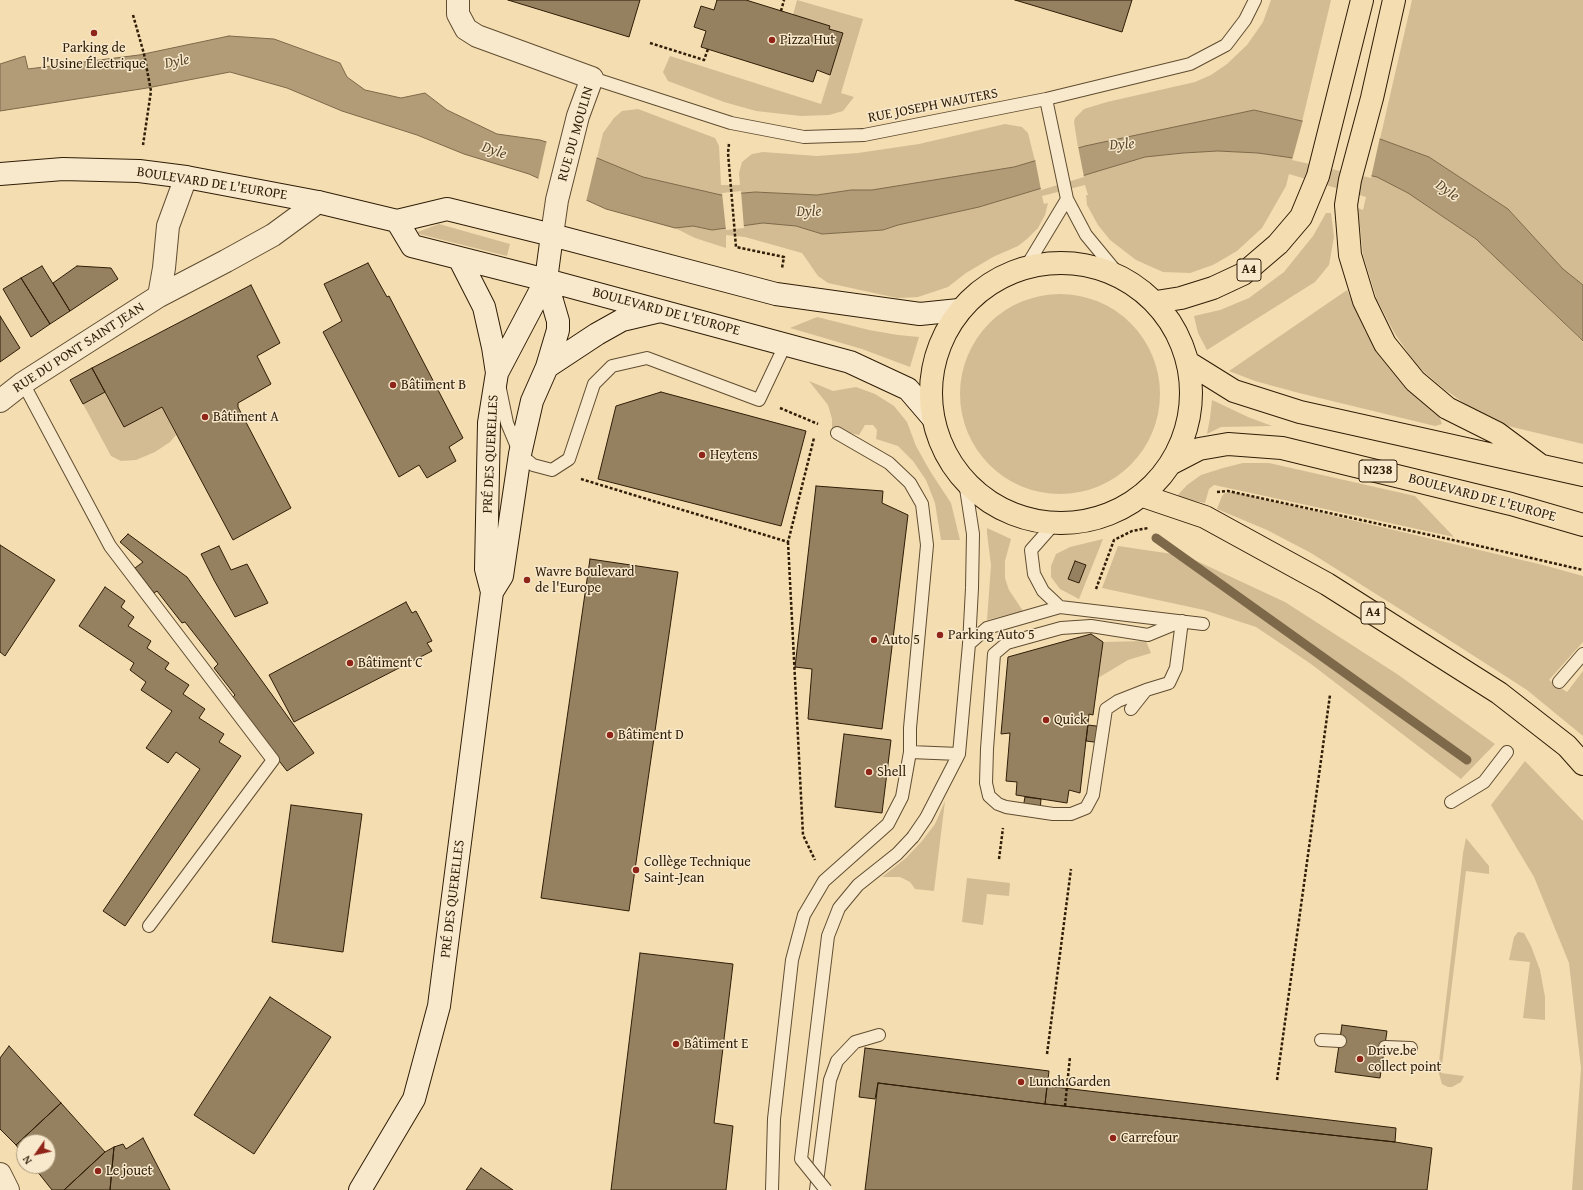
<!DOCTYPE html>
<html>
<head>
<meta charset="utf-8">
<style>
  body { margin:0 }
  #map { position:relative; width:1583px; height:1190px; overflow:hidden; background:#f4ddb0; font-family:"Gentium Book Plus",serif }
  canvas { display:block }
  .north { position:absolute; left:16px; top:1134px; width:40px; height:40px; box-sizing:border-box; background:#f8e9cc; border:1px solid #a8977d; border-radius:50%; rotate:236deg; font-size:11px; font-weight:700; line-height:16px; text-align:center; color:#2f1d07 }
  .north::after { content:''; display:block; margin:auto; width:14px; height:18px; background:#8f2418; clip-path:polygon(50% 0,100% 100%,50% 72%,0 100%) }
</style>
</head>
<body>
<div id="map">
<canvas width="1583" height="1190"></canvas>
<div class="north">N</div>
</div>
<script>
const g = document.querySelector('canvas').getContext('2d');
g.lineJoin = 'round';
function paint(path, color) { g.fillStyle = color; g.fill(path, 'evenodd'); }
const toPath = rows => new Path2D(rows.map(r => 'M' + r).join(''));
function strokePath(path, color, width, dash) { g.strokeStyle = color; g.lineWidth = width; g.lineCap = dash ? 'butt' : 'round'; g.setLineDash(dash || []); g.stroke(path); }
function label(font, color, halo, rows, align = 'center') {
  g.font = font + ' "Gentium Book Plus",serif'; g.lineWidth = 3; g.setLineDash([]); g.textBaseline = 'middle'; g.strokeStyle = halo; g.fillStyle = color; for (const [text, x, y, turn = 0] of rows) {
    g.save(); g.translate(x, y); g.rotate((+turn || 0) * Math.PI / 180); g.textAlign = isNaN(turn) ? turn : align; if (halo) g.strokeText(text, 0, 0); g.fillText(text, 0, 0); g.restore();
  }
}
const green = toPath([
  [797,0,863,19,841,93,854,97,843,111,829,115,801,116,756,111,724,102,668,81,663,72,670,56,821,104,843,34,793,15],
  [1271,0,1331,0,1302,122,1254,110,1078,148,1074,122,1075,118,1084,109,1107,102,1195,82,1211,75,1227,64,1247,45,1263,22],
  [1412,0,1583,0,1583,285,1563,269,1508,209,1429,157,1380,139],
  [638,109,715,138,719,146,721,185,740,185,739,173,742,162,752,154,763,152,817,156,858,153,919,144,1005,124,1022,127,1028,133,1035,161,1014,167,969,175,872,190,851,190,817,195,755,192,721,195,643,177,597,158,603,133,614,118,622,111],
  [1218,151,1258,153,1293,158,1377,177,1408,193,1476,239,1583,342,1583,444,1508,426,1474,410,1444,389,1417,366,1395,334,1377,300,1363,255,1358,208,1363,210,1366,197,1289,174,1286,186,1262,228,1237,251,1213,265,1190,273,1163,272,1136,260,1110,240,1098,225,1087,205,1086,195,1088,195,1085,185,1042,196,1044,204,1048,203,1045,215,1038,228,1027,239,1018,246,993,257,966,273,948,287,918,297,897,298,828,283,818,276,802,253,745,237,726,235,726,248,695,238,675,228,693,226,712,230,763,223,796,226,822,234,883,230,898,225,979,207,1145,157,1183,153],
  [1326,213,1331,213,1334,237,1329,265,1315,282,1207,350,1198,333,1194,316,1220,310,1249,298,1284,272,1313,236],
  [439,224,510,244,507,256,415,233],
  [1347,290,1365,331,1381,358,1419,400,1439,415,1442,424,1435,426,1299,393,1255,381,1229,371],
  '960 394a100 100 0 1 1 200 0a100 100 0 1 1-200 0Z',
  [817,317,869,330,898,335,919,337,910,367,862,349,790,328],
  [809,381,833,391,856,387,875,394,894,406,907,422,916,446,930,471,951,503,960,540,941,540,935,503,926,480,913,461,898,446,876,439,877,430,873,425,865,425,859,435,832,429,832,419,828,405],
  [105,392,162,407,176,435,170,442,155,452,136,460,121,461,111,456,83,404],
  [1212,400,1248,417,1272,426,1221,427,1207,434,1210,418],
  [1243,463,1269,463,1415,496,1454,537,1214,485,1209,489,1205,503,1176,497,1187,485,1201,475,1223,468],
  [1232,492,1543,565,1583,576,1583,642,1549,680,1567,692,1583,671,1583,736,1527,690,1460,647,1311,553,1267,530,1217,509,1222,496,1225,493],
  [987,528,1011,539,1005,561,1005,578,1009,590,1023,611,987,620,991,565,987,533],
  [1103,539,1079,599,1060,589,1051,577,1051,566,1056,554,1070,547],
  [1118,546,1186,556,1285,602,1397,674,1495,744,1461,779,1311,664,1256,627,1204,610,1102,588],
  [1146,641,1151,653,1128,660,1098,678,1103,642],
  [1525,761,1583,821,1583,1190,1572,1190,1581,1068,1569,963,1534,877,1491,805],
  [945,801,934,891,915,889,910,882,900,877,882,877,906,858,922,841,935,824],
  [1466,838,1489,866,1489,874,1466,871,1441,1073,1464,1076,1461,1082,1452,1087,1448,1087,1442,1084,1438,1070,1463,853],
  [967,878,1010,883,1009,896,987,894,983,925,962,922],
  [1518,932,1524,933,1531,946,1540,970,1545,997,1545,1020,1523,1018,1530,962,1509,960,1514,937]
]);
const water = toPath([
  [229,36,274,39,340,63,347,77,365,90,401,98,425,93,447,110,497,134,540,140,597,158,643,177,721,195,755,192,817,195,851,190,872,190,1014,167,1085,146,1254,110,1380,139,1429,157,1508,209,1563,269,1583,285,1583,341,1476,239,1408,193,1377,177,1293,158,1258,153,1218,151,1183,153,1145,157,979,207,898,225,883,230,822,234,796,226,763,223,712,230,693,226,675,228,606,209,529,174,464,154,417,135,342,111,287,88,230,72,147,88,0,111,0,64,25,56,28,69,139,55,229,36]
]);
const pier = toPath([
  [1303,120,1380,137,1371,178,1292,160],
  [547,140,597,156,586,202,538,180],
  [1078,146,1084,177,1041,190,1035,159],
  [741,191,744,228,726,230,722,193]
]);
const stream = toPath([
  [1156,538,1467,760]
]);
const building = toPath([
  [508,0,640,0,629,37,508,0],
  [717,0,746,0,830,26,829,29,843,33,830,75,817,70,813,82,701,47,706,31,694,27,701,6,714,10,717,0],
  [1015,0,1132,0,1122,32,1015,0],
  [368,263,387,297,389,296,463,438,449,447,456,461,427,478,419,465,399,477,323,332,342,321,324,284,368,263],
  [42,266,70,311,50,324,21,278,42,266],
  [77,266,111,268,118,279,70,311,53,283,77,266],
  [21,278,50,324,31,337,3,289,21,278],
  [251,285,280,343,257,356,271,384,238,403,238,407,291,508,233,540,162,407,124,427,92,368,251,285],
  [0,316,20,348,0,362,0,316],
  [92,368,105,392,83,404,70,380,92,368],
  [661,392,806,431,781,526,598,479,616,406,661,392],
  [816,486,883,491,882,503,908,515,882,729,808,719,812,669,795,667,816,486],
  [128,534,187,577,314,753,287,771,231,699,235,695,214,668,218,664,185,622,182,623,157,591,154,593,135,568,143,562,120,542,128,534],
  [0,545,55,580,5,656,0,652,0,545],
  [219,546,231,570,247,564,268,603,235,617,214,580,201,554,219,546],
  [590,559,678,572,629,911,541,898,590,559],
  [1075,561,1086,565,1079,583,1068,579,1075,561],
  [105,587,125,601,121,607,134,617,128,626,151,641,147,648,169,663,165,669,189,685,183,694,205,709,199,718,224,734,219,742,241,756,125,926,103,911,200,769,176,752,168,763,146,748,172,711,141,690,146,682,130,670,134,663,79,626,105,587],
  [406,602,412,613,416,611,432,641,427,643,432,651,294,722,269,675,406,602],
  [1091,634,1103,642,1093,715,1089,714,1080,793,1069,790,1067,803,1016,795,1017,782,1006,781,1010,733,1001,734,1008,657,1091,634],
  [1088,725,1104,727,1102,743,1086,741,1088,725],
  [844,734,891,740,882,813,835,807,844,734],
  [1025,797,1041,799,1040,811,1023,808,1025,797],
  [291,805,362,814,343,952,272,942,291,805],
  [640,953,733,964,714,1123,733,1126,726,1190,611,1190,640,953],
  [270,997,331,1037,254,1154,194,1115,270,997],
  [1342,1025,1387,1031,1380,1078,1335,1072,1342,1025],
  [9,1046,61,1103,16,1145,0,1129,0,1058,9,1046],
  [865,1048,1049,1071,1045,1104,878,1083,875,1099,859,1097,865,1048],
  [878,1083,1045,1104,1395,1142,1432,1148,1427,1190,865,1190,878,1083],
  [1047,1086,1396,1128,1395,1142,1045,1104,1047,1086],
  [61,1103,105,1152,64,1190,52,1190,33,1166,48,1166,48,1142,24,1142,24,1156,16,1145,61,1103],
  [143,1138,170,1190,110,1190,114,1147,123,1144,126,1149,143,1138],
  [114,1147,110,1190,64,1190,105,1152,114,1147],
  [481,1168,513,1190,466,1190,481,1168]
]);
const path = toPath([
  [781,11,784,0],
  [133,15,144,54,151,91,143,145],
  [650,43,704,60,708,49],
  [729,144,728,153,736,247,784,257,782,268],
  [780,408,818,424],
  [581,479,788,542,814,438],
  [1217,492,1228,491,1462,542,1583,570],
  [788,542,803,835,815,860],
  [1096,589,1114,540,1132,531,1148,528],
  [999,859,1003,828],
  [1047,1054,1071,869],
  [1277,1080,1330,695],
  [1065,1106,1070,1057]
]);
const lane = toPath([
  [592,78,731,123,804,137,864,135,1046,99,1190,64,1226,45,1245,20,1255,0],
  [1046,99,1067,199,1086,235,1119,275],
  [1026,267,1067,199],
  [23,383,110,546,273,760,149,926],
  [500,389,507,423,520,454,533,465,552,470,569,459,594,384,612,366,647,358,759,400,786,343],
  [1054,524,1031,550,1034,574,1043,591,1060,607],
  [969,644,987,628,1060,607,1203,624],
  [1559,682,1583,654],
  [1146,690,1118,701,1106,709,1093,795,1086,808,1071,814,1053,814,1006,807,998,804,989,796,986,783,987,749,994,654,1007,643,1061,628,1091,626,1148,635,1182,621],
  [1131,709,1146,690,1169,683,1176,668,1182,621],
  [910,752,959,754],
  [1451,802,1484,782,1507,752],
  [913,837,926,818,959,754,969,644,972,588,973,534,965,482],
  [1321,1040,1340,1041],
  [1385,1047,1411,1048],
  [772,1190,774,1119,792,960,804,915,824,881,888,824,902,797,910,752,910,728,927,545,922,504,910,483,889,463,837,433],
  [816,1190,830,1080,837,1061,855,1042,879,1035]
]);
const street = toPath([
  [458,0,458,14,466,29,477,36,592,78,578,116,557,200,552,235],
  [159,296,164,268,168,226,186,177],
  [0,401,23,383,159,296,226,261,273,235,318,202],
  [0,1174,8,1190]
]);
const secondary = toPath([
  [0,174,63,169,139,171,186,177,318,202,397,221,447,209,552,235,776,294,920,314,959,310],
  [397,221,412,246,546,280,850,362,908,389,932,417],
  [459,258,484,307,493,347,497,373],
  [547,367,597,334,622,320,660,311],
  [492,592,502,576,520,454,532,401,547,367,558,330,558,321,546,280],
  [360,1190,414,1099,439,1006,492,592,486,569,489,423,497,373,546,280,552,235]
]);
const highway = toPath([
  [1394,0,1372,98,1350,180,1346,205,1350,255,1364,301,1385,344,1415,381,1447,408,1497,433,1540,465],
  '931 393a130 130 0 1 1 260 0a130 130 0 1 1-260 0Z',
  [1156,302,1181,298,1213,288,1243,274,1278,244,1301,217,1318,176,1362,0],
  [1189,363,1234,391,1300,412,1583,475],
  [1172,463,1199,449,1228,444,1282,448,1511,504,1583,525],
  [1143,496,1205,517,1327,584,1499,693,1567,746,1583,764]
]);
const laneBridge = toPath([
  [826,1190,801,1159,828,936,839,908,858,885,897,854,913,837]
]);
const markers = [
  [94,33,4,"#8f2418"],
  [772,40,4,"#8f2418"],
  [393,385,4,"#8f2418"],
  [205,417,4,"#8f2418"],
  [702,455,4,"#8f2418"],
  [527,580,4,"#8f2418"],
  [940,635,4,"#8f2418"],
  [874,640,4,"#8f2418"],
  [350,663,4,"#8f2418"],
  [1046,720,4,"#8f2418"],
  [610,735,4,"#8f2418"],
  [869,772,4,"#8f2418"],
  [636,870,4,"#8f2418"],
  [676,1044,4,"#8f2418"],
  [1360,1059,4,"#8f2418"],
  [1021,1082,4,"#8f2418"],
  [1113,1138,4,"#8f2418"],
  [98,1171,4,"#8f2418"]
];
const shields = [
  [1249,270,24],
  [1378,471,38],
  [1373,613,24]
];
const shieldNames = [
  ["A4",1249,270],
  ["N238",1378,471],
  ["A4",1373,613]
];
const poiNames = [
  ["Pizza Hut",780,40],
  ["Parking de",94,48,"center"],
  ["l'Usine Électrique",94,64,"center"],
  ["Bâtiment B",401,385],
  ["Bâtiment A",213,417],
  ["Heytens",710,455],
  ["Wavre Boulevard",535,572],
  ["de l'Europe",535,588],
  ["Parking Auto 5",948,635],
  ["Auto 5",882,640],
  ["Bâtiment C",358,663],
  ["Quick",1054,720],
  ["Bâtiment D",618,735],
  ["Shell",877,772],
  ["Collège Technique",644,862],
  ["Saint-Jean",644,878],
  ["Bâtiment E",684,1044],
  ["Drive.be",1368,1051],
  ["collect point",1368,1067],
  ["Lunch Garden",1029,1082],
  ["Carrefour",1121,1138],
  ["Le jouet",106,1171]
];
const streetNames = [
  ["RUE JOSEPH WAUTERS",933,106,-11],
  ["RUE DU MOULIN",576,134,-74],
  ["BOULEVARD DE L'EUROPE",212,184,9],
  ["BOULEVARD DE L'EUROPE",666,312,15],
  ["RUE DU PONT SAINT JEAN",79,348,-33],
  ["PRÉ DES QUERELLES",491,454,-87],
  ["BOULEVARD DE L'EUROPE",1482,498,15],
  ["PRÉ DES QUERELLES",453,899,-83]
];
const waterNames = [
  ["Dyle",177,62,-11],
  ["Dyle",1122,145,-4],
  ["Dyle",494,151,19],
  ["Dyle",1447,191,36],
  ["Dyle",809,212,-1]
];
paint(green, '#d3bc93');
paint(water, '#b19c77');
strokePath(water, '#7d694a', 1);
paint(pier, '#f4ddb0');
strokePath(stream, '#7d694a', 9);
paint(building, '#95815f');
strokePath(building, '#2f1d07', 1);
strokePath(lane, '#604d31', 14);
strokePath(street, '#604d31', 24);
strokePath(secondary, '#2f1d07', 24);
strokePath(highway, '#2f1d07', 24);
strokePath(path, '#2f1d07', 2.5, [3, 2]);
strokePath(lane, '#f8e9cc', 12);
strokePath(street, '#f8e9cc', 22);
strokePath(secondary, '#f8e9cc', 22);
strokePath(highway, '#f4ddb0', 22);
strokePath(laneBridge, '#604d31', 14, []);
strokePath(laneBridge, '#f8e9cc', 12);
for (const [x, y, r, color] of markers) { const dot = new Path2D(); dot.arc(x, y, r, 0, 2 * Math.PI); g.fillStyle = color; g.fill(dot); strokePath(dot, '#f8e9cc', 1.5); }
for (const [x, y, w] of shields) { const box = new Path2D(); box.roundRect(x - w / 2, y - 11, w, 22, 3); g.fillStyle = '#f8e9cc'; g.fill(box); strokePath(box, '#2f1d07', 1); }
label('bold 13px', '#2f1d07', null, shieldNames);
label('14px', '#2f1d07', '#f8e9cc', poiNames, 'left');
label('14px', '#2f1d07', '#f8e9cc', streetNames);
label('italic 15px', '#5c492e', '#f8e9cc', waterNames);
</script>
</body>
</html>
